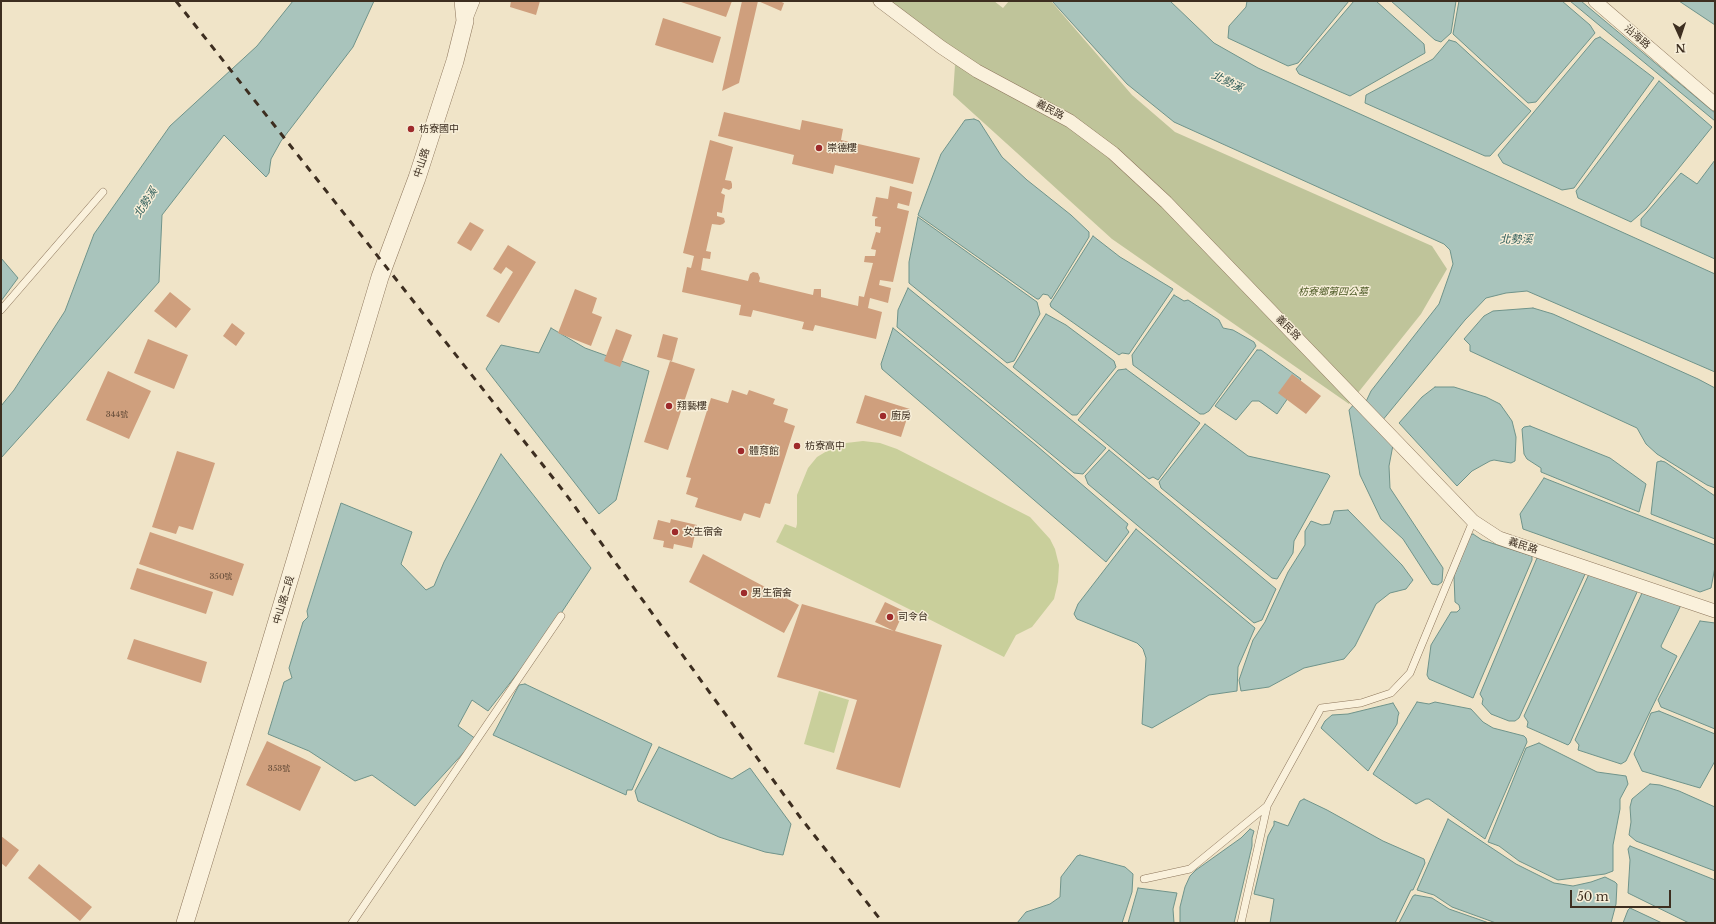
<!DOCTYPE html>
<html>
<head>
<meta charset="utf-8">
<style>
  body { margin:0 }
  #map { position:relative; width:1716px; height:924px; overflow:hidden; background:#f0e4c8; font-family:"Libre Baskerville",serif }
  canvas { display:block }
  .frame { position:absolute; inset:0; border:2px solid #3d2e20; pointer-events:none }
  .north { position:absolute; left:1660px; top:16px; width:40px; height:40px; -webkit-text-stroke:3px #f7eed8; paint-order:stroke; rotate:177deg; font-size:11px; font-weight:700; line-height:16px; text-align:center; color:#3d2e20 }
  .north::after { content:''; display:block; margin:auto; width:14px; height:18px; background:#3d2e20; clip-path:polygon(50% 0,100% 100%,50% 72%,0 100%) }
  .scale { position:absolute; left:1570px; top:890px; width:101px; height:18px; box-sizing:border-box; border:2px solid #3d2e20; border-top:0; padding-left:5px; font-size:12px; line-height:14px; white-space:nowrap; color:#3d2e20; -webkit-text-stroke:3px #f7eed8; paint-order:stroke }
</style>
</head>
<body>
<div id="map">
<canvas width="1716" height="924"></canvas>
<div class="frame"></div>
<div class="north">N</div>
<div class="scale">50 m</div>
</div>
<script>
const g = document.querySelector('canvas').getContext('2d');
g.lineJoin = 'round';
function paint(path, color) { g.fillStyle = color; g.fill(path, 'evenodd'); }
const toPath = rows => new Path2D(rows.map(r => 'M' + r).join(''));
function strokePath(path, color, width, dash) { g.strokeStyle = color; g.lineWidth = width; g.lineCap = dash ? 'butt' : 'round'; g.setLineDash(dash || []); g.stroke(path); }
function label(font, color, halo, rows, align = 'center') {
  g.font = font + ' "Libre Baskerville","Noto Sans TC",serif'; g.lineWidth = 3; g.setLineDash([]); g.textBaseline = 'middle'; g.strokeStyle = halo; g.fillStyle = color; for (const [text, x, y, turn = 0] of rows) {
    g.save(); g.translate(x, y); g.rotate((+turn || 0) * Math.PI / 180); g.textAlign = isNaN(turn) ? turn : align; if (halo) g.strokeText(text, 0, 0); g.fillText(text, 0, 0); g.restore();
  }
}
const green = toPath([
  [863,441,880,443,897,449,1030,517,1050,539,1055,549,1059,565,1058,582,1054,599,1032,627,1016,635,1004,657,776,542,785,524,796,528,797,524,797,495,808,468,817,457,832,448,846,443],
  [819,691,849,700,834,753,804,744]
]);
const cemetery = toPath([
  [872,1,994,1,1003,8,1009,1,1051,1,1132,95,1175,132,1432,246,1447,269,1421,314,1349,404,1112,239,953,95,955,65,872,2]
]);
const water = toPath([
  [293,1,374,1,353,47,281,141,271,159,269,173,266,177,224,135,162,215,159,282,1,458,1,406,14,390,65,311,94,234,170,126,257,46,293,1],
  [1052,1,1170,1,1214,43,1258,68,1715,274,1715,372,1527,291,1506,293,1486,298,1465,320,1377,427,1393,445,1389,466,1390,488,1443,568,1442,582,1438,585,1432,584,1403,539,1381,519,1360,475,1349,410,1355,403,1362,410,1371,391,1439,304,1453,264,1450,250,1444,244,1174,122,1127,84,1052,1],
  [1247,1,1349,1,1298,63,1288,66,1228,38,1229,26,1246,7,1247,1],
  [1354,1,1376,1,1424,44,1425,53,1350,96,1299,74,1296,69,1354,1],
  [1391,1,1456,1,1451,33,1441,42,1435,40,1391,1],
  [1459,1,1562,1,1590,25,1595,33,1536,102,1528,103,1453,34,1459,1],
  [1570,1,1581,1,1715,113,1715,121,1570,1],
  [1679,1,1715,1,1715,25,1679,1],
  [1600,37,1654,78,1574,188,1562,190,1503,163,1498,155,1595,39,1600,37],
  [1449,40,1456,42,1531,111,1490,156,1485,156,1365,103,1366,95,1433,59,1449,40],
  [1659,81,1712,127,1646,209,1631,222,1578,198,1576,191,1659,81],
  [974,119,979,121,1002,157,1027,180,1071,215,1089,232,1089,237,1051,299,1048,295,1043,294,1039,299,1037,299,918,215,941,154,965,120,974,119],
  [1715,160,1715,259,1641,226,1641,219,1681,173,1697,184,1715,160],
  [918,217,1037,302,1040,314,1014,361,1007,363,909,283,909,262,918,217],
  [1093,236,1120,257,1173,289,1129,354,1122,353,1119,355,1051,307,1050,304,1093,236],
  [1,258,18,278,1,301,1,258],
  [908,288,1106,448,1083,474,1074,473,897,327,898,310,908,288],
  [1174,295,1184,301,1188,300,1219,320,1223,328,1233,330,1254,342,1256,346,1209,411,1204,414,1200,414,1133,365,1132,355,1174,295],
  [1533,308,1553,314,1698,379,1715,388,1715,488,1707,485,1657,454,1646,444,1637,428,1470,351,1470,345,1464,339,1484,316,1493,311,1533,308],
  [1046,314,1066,325,1114,361,1116,367,1077,415,1072,415,1013,367,1046,314],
  [551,328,585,348,649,371,616,500,599,514,486,369,501,345,539,353,551,328],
  [893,328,1037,446,1128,524,1126,528,1129,532,1106,562,882,369,881,364,893,328],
  [1257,350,1261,350,1301,379,1277,414,1259,401,1252,401,1236,420,1215,406,1257,350],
  [1126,369,1200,423,1158,480,1153,477,1149,479,1078,420,1118,370,1126,369],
  [1435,387,1454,387,1486,397,1500,404,1512,421,1516,437,1515,461,1511,463,1494,460,1490,461,1472,471,1457,486,1399,423,1422,397,1435,387],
  [1205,424,1248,456,1328,474,1330,476,1294,541,1293,553,1277,579,1272,578,1161,488,1159,482,1205,424],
  [1530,426,1610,458,1646,484,1639,512,1541,472,1541,468,1527,459,1524,454,1522,429,1524,427,1530,426],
  [1109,450,1276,589,1262,620,1254,623,1088,484,1085,476,1109,450],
  [501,454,591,568,542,642,488,711,472,700,458,726,476,739,415,806,372,775,355,781,309,751,268,734,284,682,292,678,289,668,303,622,308,617,307,611,341,503,412,532,401,564,426,590,434,586,444,562,501,454],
  [1661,461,1665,462,1715,496,1715,539,1651,514,1657,462,1661,461],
  [1544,478,1715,545,1715,567,1711,588,1700,592,1523,529,1520,514,1544,478],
  [1348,510,1402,565,1413,580,1406,589,1390,593,1376,604,1355,646,1344,659,1304,668,1269,687,1241,691,1239,680,1253,640,1265,622,1288,572,1305,545,1305,531,1311,521,1322,525,1330,524,1334,511,1348,510],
  [1136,529,1255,628,1238,667,1237,691,1209,695,1152,728,1142,724,1146,658,1143,649,1137,643,1077,619,1074,614,1078,604,1136,529],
  [1473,534,1482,540,1532,556,1532,560,1473,698,1429,679,1427,675,1431,645,1451,612,1457,612,1460,609,1459,605,1455,602,1454,576,1470,535,1473,534],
  [1537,558,1586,572,1519,718,1515,721,1509,721,1491,714,1482,704,1483,699,1480,694,1537,558],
  [1589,574,1638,590,1570,743,1568,745,1527,727,1528,722,1524,716,1589,574],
  [1642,593,1681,605,1661,646,1662,648,1677,656,1626,761,1621,764,1578,750,1579,745,1575,740,1642,593],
  [1700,621,1715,623,1715,729,1661,707,1658,700,1700,621],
  [525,684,652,744,632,790,627,790,626,795,493,735,519,685,525,684],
  [1417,702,1429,704,1435,702,1471,709,1483,722,1493,728,1524,736,1526,738,1527,742,1485,839,1429,799,1426,799,1416,804,1373,774,1417,702],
  [1393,703,1399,713,1398,716,1397,724,1368,771,1321,728,1325,721,1332,715,1348,714,1393,703],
  [1659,711,1715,734,1715,761,1700,788,1642,771,1634,754,1651,713,1659,711],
  [1539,743,1597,772,1626,776,1628,784,1620,799,1620,809,1613,845,1613,871,1605,874,1558,880,1519,861,1499,846,1488,842,1526,748,1539,743],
  [659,747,732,779,750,768,791,824,783,855,765,852,719,837,638,801,635,791,659,747],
  [1650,784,1660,785,1679,791,1715,807,1715,871,1636,841,1629,835,1631,822,1630,807,1632,799,1650,784],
  [1304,799,1327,810,1383,841,1424,859,1425,863,1413,890,1411,890,1395,923,1270,923,1274,899,1254,894,1268,836,1274,825,1274,821,1288,826,1300,801,1304,799],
  [1448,819,1516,864,1554,883,1573,886,1591,882,1605,877,1615,882,1617,884,1616,904,1611,923,1496,923,1452,907,1434,895,1417,890,1448,819],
  [1250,829,1254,831,1252,838,1252,846,1234,923,1180,923,1180,907,1185,887,1190,876,1196,870,1241,838,1250,829],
  [1630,846,1715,880,1715,923,1689,923,1628,893,1630,860,1628,849,1630,846],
  [1080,855,1125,867,1133,874,1132,892,1122,923,1017,923,1026,912,1050,904,1060,897,1061,877,1077,856,1080,855],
  [1138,888,1177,893,1173,909,1174,923,1128,923,1138,888],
  [1415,895,1432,898,1449,909,1489,923,1399,923,1413,896,1415,895],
  [1630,908,1662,923,1623,923,1628,910,1630,908]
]);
const building = toPath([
  [511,1,540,1,536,15,510,7],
  [678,1,732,1,726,17],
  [742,1,779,1,784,3,781,11,758,1,739,83,722,91],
  [663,18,721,37,713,63,655,45],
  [724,112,800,130,802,120,843,129,841,140,920,158,913,184,835,165,833,174,792,164,794,155,718,136],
  [710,140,733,147,725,180,731,181,732,184,732,188,729,190,723,188,721,193,725,195,722,213,717,212,717,216,724,218,725,222,723,224,720,225,712,224,706,251,711,252,710,259,703,258,701,270,748,281,750,274,753,272,758,273,760,278,759,282,813,295,814,289,821,289,821,297,858,306,859,296,864,297,873,263,864,262,865,256,875,256,876,250,871,249,876,232,880,233,881,227,875,226,875,219,878,217,872,216,876,197,888,199,890,186,912,192,909,206,898,203,897,208,909,211,893,282,880,280,879,285,891,288,888,303,870,298,868,308,882,312,876,339,815,325,813,331,802,329,804,322,753,310,751,317,739,315,741,305,682,292,687,267,691,268,694,256,683,253],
  [470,222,484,230,471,251,457,243],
  [508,245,536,262,499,323,486,316,513,272,506,267,501,274,493,269],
  [575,289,597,298,592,313,602,317,591,346,558,333],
  [170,292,191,309,176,328,154,311],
  [232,323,245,333,236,346,223,336],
  [616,329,632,335,620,367,604,361],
  [663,334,678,338,672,361,657,357],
  [148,339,188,355,174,389,134,373],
  [670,361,695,369,668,450,644,442],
  [108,371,151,391,129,439,86,420],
  [1292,374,1321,396,1306,414,1278,393],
  [732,390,747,395,749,390,775,399,773,404,788,409,784,422,795,426,770,504,765,503,760,518,744,513,741,521,695,507,698,498,686,494,691,478,686,477,711,398,728,403],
  [865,395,910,409,901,437,856,423],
  [177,451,215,463,193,530,179,526,176,534,152,527],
  [671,519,697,525,692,548,674,544,673,549,663,547,664,541,653,539,658,520,670,523],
  [150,532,244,564,233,596,139,564],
  [703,554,799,605,784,633,689,582],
  [137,568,213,592,206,614,130,589],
  [885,602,904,611,895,631,942,645,900,788,836,769,857,700,777,677,802,604,894,631,875,622],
  [134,639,207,662,201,683,127,659],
  [267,741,321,767,300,811,246,785],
  [1,836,19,850,6,867,1,863],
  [39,864,92,907,80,921,28,878]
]);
const service = toPath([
  [1,310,103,192],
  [1144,879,1190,869,1267,806,1321,708,1361,703,1391,693,1410,673,1473,521],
  [352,923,561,616],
  [1241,923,1267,807]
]);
const minor = toPath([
  [880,1,941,47,977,71,1070,121,1113,153,1166,202,1473,521,1499,538,1715,611],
  [1595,1,1715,104],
  [465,21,473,1]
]);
const tertiary = toPath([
  [185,923,262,671,380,277,417,178,455,61,465,21,463,1]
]);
const rail = toPath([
  [176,1,565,493,800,817,883,923]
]);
const markers = [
  [411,129,4,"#9e2a2b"],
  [819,148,4,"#9e2a2b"],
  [669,406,4,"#9e2a2b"],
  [883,416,4,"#9e2a2b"],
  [797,446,4,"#9e2a2b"],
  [741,451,4,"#9e2a2b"],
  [675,532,4,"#9e2a2b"],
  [744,593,4,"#9e2a2b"],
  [890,617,4,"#9e2a2b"]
];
const numberNames = [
  ["344號",117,415],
  ["350號",221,577],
  ["353號",279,769]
];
const streetNames = [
  ["沿海路",1637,37,41],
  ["義民路",1050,110,28],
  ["中山路",422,163,-72],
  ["義民路",1288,328,46],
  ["義民路",1523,546,18],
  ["中山路二段",284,600,-73]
];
const poiNames = [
  ["枋寮國中",419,129],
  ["崇德樓",827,148],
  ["翔藝樓",677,406],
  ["廚房",891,416],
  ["枋寮高中",805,446],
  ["體育館",749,451],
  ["女生宿舍",683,532],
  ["男生宿舍",752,593],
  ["司令台",898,617]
];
const parkNames = [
  ["枋寮鄉第四公墓",1333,292]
];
const waterNames = [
  ["北勢溪",1227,82,26],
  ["北勢溪",146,203,-57],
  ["北勢溪",1516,240]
];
paint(green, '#c9cf9b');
paint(cemetery, '#bfc49a');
paint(water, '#a9c4bc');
strokePath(water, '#6f938a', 1);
paint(building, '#cf9f7d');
strokePath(service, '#8d765c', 8);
strokePath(minor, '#8d765c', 14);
strokePath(tertiary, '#8d765c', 18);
strokePath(service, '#faf1dc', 7);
strokePath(minor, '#faf1dc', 13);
strokePath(tertiary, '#faf1dc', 17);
strokePath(rail, '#3d2e20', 3, [7, 7]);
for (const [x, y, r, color] of markers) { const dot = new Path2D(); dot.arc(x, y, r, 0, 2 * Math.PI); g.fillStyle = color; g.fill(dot); strokePath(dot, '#f7eed8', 1.5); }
label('8px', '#624a37', null, numberNames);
label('10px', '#3d2e20', '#f7eed8', streetNames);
label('10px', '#3d2e20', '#f7eed8', poiNames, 'left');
label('italic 10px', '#4d5a26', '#f7eed8', parkNames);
label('italic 11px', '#2f5d5a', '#f7eed8', waterNames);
</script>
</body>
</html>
